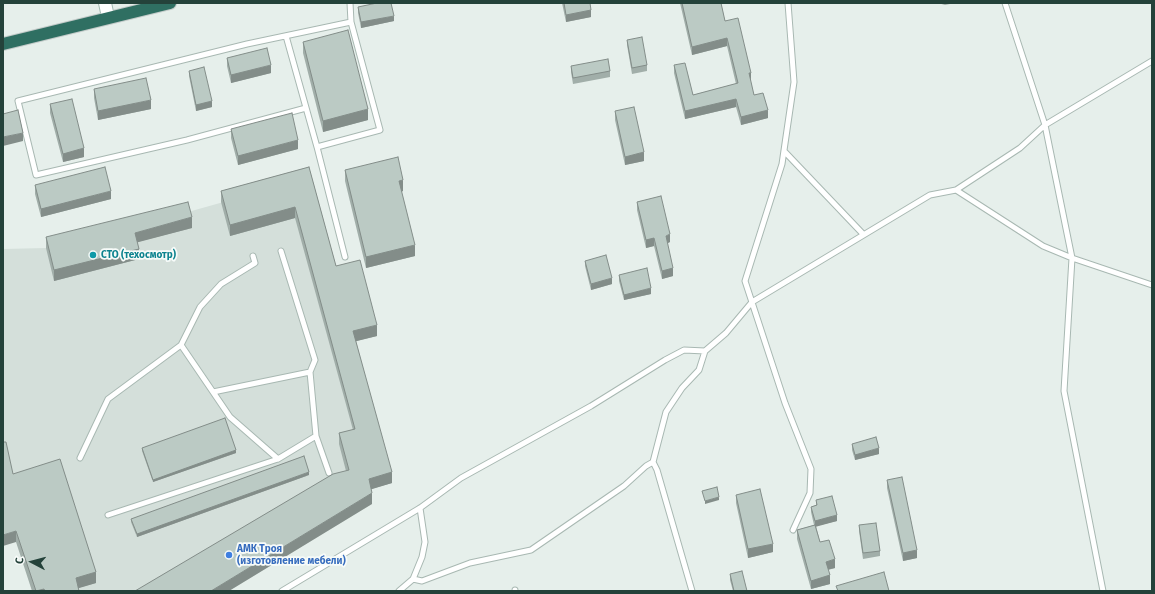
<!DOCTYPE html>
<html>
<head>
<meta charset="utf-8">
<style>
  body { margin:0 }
  #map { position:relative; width:1155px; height:594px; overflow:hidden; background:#e6efeb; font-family:"Fira Sans",sans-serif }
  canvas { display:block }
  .frame { position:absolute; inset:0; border:4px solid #24423a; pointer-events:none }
  .north { position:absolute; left:12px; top:542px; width:40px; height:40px; -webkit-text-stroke:3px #f7fbf9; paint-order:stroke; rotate:276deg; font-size:11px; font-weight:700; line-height:16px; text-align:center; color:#24423a }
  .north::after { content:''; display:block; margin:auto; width:14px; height:18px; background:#24423a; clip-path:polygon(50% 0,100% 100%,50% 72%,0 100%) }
</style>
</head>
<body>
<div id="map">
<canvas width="1155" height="594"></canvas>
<div class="frame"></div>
<div class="north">С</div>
</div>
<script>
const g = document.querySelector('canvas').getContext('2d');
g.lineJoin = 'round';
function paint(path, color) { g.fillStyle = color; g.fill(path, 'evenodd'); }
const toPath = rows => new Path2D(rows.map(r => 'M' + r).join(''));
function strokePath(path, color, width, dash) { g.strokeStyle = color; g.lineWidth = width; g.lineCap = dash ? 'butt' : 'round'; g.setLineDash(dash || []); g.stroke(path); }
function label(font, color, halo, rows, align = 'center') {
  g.font = font + ' "Fira Sans",sans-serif'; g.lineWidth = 3.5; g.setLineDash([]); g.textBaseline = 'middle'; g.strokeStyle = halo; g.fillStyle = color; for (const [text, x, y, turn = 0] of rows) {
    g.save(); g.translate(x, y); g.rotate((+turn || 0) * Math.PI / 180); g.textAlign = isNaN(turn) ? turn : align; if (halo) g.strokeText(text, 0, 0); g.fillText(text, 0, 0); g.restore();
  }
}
const built = toPath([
  [309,178,392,483,369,489,372,504,229,591,75,591,74,590,96,582,3,488,3,249,46,248,188,212]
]);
const lane = toPath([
  [788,3,794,82,782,164,745,281,785,403,811,469,810,493,793,530],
  [1005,3,1045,125,1072,258,1064,391,1103,591],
  [286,36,317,147,345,257],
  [306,108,187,140,36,175,18,101,247,44,351,22],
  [317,147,380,130,351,22,350,3],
  [784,151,863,234],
  [956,190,1043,246,1072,258,1152,285],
  [281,251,315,360,310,372,316,436,329,473],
  [181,345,213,392,310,372],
  [213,392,230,417,278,459],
  [80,458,108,399,181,345,200,307,221,284,255,263,253,256],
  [108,515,278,459,316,436],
  [413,579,422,581,470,563,531,550,624,486,646,466,653,462],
  [282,591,420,508,461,478,591,406,665,360,684,350,705,351],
  [399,591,413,579,422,557,425,542,420,508],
  [515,591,515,590],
  [692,591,657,470,653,462,666,412,682,388,699,370,705,351,726,333,752,302,930,195,956,190,1020,148,1045,125,1152,61]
]);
const secondary = toPath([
  [105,3,108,17]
]);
const highway = toPath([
  [3,44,170,3]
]);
const wall = toPath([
  [562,3,590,3,591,17,566,22],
  [680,3,721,3,725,21,751,80,750,81,754,95,768,118,741,125,736,107,685,119,674,73,674,65,693,95,736,84,727,46,692,55],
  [938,3,952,3,950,4,945,5],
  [358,7,394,21,361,28,358,13],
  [627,40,647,65,647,71,632,74,627,45],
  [303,42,368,120,323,132,303,53],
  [227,58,271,73,231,83,227,66],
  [571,66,610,71,610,77,573,84,571,72],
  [189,71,212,107,196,111,189,76],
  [94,89,151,109,98,120,94,98],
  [50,104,84,157,63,162,50,113],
  [615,111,644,161,625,165,615,120],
  [231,129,298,149,238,165,231,138],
  [309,167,336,266,377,336,356,341,392,483,371,489,372,504,346,471,339,444,339,433,353,430,295,218,230,236,221,202,221,191],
  [345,170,403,191,401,192,415,256,366,268,345,181],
  [35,185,111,199,41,217,35,194],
  [637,202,670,242,667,243,673,276,662,279,654,246,646,248,637,210],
  [192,228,137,242,139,259,54,281,46,248,46,237],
  [585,261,612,284,591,290,585,266],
  [619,275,651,294,624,300,619,281],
  [852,444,879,454,855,460,852,450],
  [142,448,236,453,153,482,142,451],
  [13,474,96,583,78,588,79,591,32,591,16,542],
  [309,475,137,537,131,522,131,519],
  [887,480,917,558,903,561,887,488],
  [736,495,773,552,748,558,736,503],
  [816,500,837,521,816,526,820,542,835,568,828,570,830,584,811,589,797,539,797,530,814,525,811,512,811,507,816,505],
  [859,525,880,551,880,556,863,559,859,531],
  [730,574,747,591,733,591,730,580]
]);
const shadedWall = toPath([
  [591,10,591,17,566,22,566,15],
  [394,16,394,21,361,28,361,22],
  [727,38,727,46,692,55,692,47],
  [271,65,271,73,231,83,231,75],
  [749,73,751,73,751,80,749,81],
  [736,99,736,107,685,119,685,111],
  [151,100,151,109,98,120,98,111],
  [212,101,212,107,196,111,196,105],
  [368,109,368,120,323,132,323,121],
  [768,110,768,118,741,125,741,117],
  [23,133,23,141,3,146,3,137],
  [298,140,298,149,238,165,238,156],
  [84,148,84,157,63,162,63,154],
  [644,152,644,161,625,165,625,157],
  [403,180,403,191,399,192,399,181],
  [111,191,111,199,41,217,41,209],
  [295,207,295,218,230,236,230,225],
  [192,217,192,228,135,243,135,233],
  [670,234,670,242,666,244,666,236],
  [654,238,654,246,646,248,646,240],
  [415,245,415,256,366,268,366,257],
  [139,249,139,259,54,281,54,270],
  [673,268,673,276,662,279,662,271],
  [612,278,612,284,591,290,591,284],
  [651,288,651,294,624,300,624,295],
  [377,325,377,336,353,342,353,331],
  [879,448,879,454,855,460,855,455],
  [236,450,236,453,153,482,153,480],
  [309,472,309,475,137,537,137,534],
  [392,472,392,483,369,490,369,479],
  [372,493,372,504,229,591,211,591],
  [719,497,719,500,705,504,705,501],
  [837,515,837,521,815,527,815,521],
  [16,531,16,542,3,546,3,535],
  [773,544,773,552,748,558,748,549],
  [917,550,917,558,903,561,903,553],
  [835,559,835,568,826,570,826,562],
  [96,572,96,583,76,589,76,578],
  [830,575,830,584,811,589,811,581],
  [44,589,44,591,37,591]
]);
const building = toPath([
  [377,3,391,3,394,16,361,22,358,7,377,3],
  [564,3,590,3,591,10,566,15,564,3],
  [682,3,721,3,725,21,738,18,751,73,749,73,754,95,763,93,768,110,741,117,736,99,685,111,674,65,685,63,693,95,738,83,727,38,692,47,682,3],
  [348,30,368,109,323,121,303,42,348,30],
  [642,37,647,65,632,68,627,40,642,37],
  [267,48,271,65,231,75,227,58,267,48],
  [608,59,610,71,573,78,571,66,608,59],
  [204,67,212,101,196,105,189,71,204,67],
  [146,78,151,100,98,111,94,89,146,78],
  [72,99,84,148,63,154,50,104,72,99],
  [634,107,644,152,625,157,615,111,634,107],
  [18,110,23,133,3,137,3,114,18,110],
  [292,113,298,140,238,156,231,129,292,113],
  [398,157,403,180,399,181,415,245,366,257,345,170,398,157],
  [105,167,111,191,41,209,35,185,105,167],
  [309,167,336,266,360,260,377,325,353,331,392,472,369,479,372,493,211,591,135,591,333,474,349,470,339,433,355,429,295,207,230,225,221,191,309,167],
  [661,196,670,234,666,236,673,268,662,271,654,238,646,240,637,202,661,196],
  [188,202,192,217,135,233,139,249,54,270,46,237,188,202],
  [606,255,612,278,591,284,585,261,606,255],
  [647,268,651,288,624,295,619,275,647,268],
  [225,418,236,450,153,480,142,448,225,418],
  [876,437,879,448,855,455,852,444,876,437],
  [3,442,6,442,13,474,60,459,96,572,76,578,79,591,45,591,44,589,36,591,16,531,3,535,3,442],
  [304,456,309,472,137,534,131,519,304,456],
  [902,477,917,550,903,553,887,480,902,477],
  [717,487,719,497,705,501,702,491,717,487],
  [760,489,773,544,748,549,736,495,760,489],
  [832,496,837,515,815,521,811,507,817,505,816,500,832,496],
  [876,523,880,551,863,553,859,525,876,523],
  [815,525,820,542,829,540,835,559,826,562,830,575,811,581,797,530,815,525],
  [742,571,747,591,734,591,730,574,742,571],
  [884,572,889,591,838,591,836,586,884,572]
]);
const markers = [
  [93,255,4,"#0f9aa8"],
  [229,555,4,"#3f7fe0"]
];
const cultureNames = [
  ["СТО (техосмотр)",101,255]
];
const shopNames = [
  ["АМК Троя",237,549],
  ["(изготовление мебели)",237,561]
];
paint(built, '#d4dfda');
strokePath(lane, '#a8b8b2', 7);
strokePath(secondary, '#a4bbb3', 14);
strokePath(highway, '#c2cac8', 14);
strokePath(lane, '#fff', 5);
strokePath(secondary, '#fff', 12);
strokePath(highway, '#2f6f62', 12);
paint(wall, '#a1aea9');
paint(shadedWall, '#838d89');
paint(building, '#bbcac4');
strokePath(building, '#838d89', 1);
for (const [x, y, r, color] of markers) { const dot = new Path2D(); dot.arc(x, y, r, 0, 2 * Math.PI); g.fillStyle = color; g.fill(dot); strokePath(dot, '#f7fbf9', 1.5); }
label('bold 10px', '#0d838f', '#f7fbf9', cultureNames, 'left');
label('bold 10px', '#366cbe', '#f7fbf9', shopNames, 'left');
</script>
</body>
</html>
